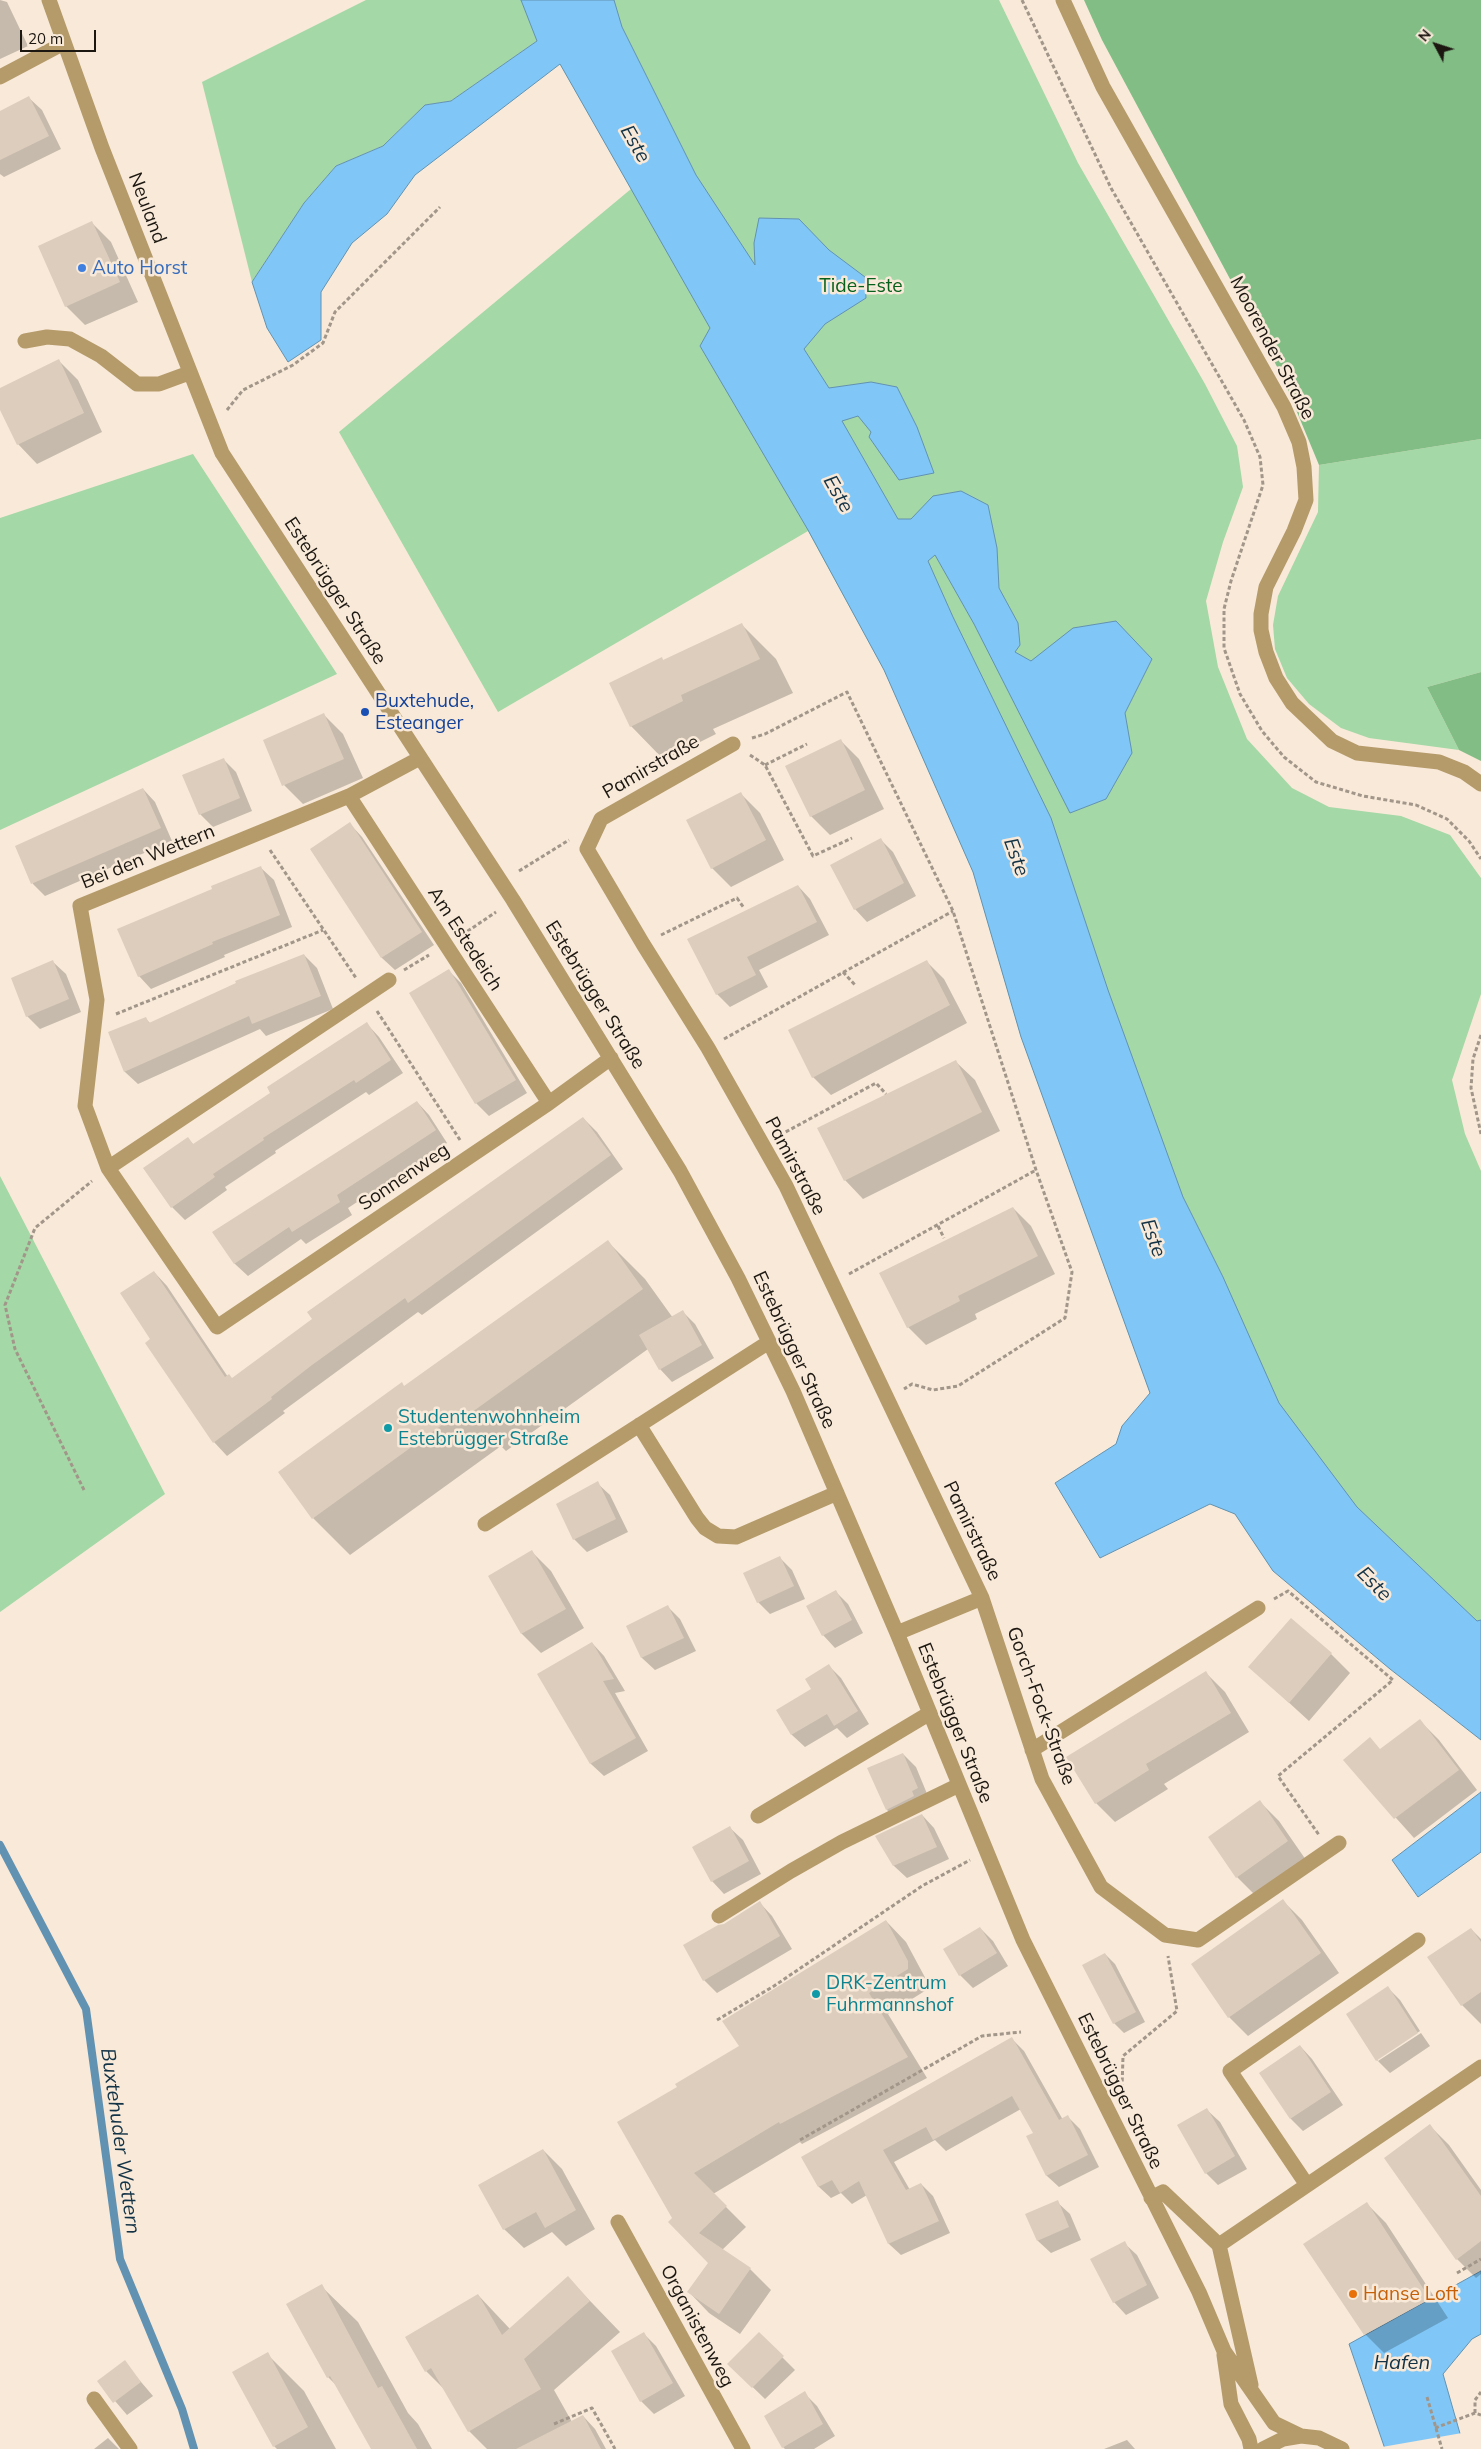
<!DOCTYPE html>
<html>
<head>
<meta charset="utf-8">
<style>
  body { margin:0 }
  #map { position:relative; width:1481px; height:2449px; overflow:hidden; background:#f8e9d8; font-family:Mulish,sans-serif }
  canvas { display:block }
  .north { position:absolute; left:1411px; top:20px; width:50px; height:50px; -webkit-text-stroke:4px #f8e9d8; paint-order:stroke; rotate:310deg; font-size:14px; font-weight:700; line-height:20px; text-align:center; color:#1c1711 }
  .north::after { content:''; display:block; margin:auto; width:18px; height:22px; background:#1c1711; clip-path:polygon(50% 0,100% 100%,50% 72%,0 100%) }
  .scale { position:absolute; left:20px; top:30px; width:76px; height:22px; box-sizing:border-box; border:2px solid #1c1711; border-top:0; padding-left:6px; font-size:15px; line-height:18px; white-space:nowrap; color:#1c1711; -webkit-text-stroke:4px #f8e9d8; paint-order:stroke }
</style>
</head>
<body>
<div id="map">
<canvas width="1481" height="2449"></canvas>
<div class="north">N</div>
<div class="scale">20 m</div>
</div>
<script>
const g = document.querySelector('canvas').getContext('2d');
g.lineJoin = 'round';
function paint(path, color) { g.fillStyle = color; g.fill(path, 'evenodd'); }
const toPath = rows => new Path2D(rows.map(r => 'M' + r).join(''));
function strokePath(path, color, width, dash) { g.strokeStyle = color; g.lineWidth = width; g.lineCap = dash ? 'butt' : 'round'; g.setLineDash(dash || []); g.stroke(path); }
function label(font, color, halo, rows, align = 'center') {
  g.font = font + ' Mulish,sans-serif'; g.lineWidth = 5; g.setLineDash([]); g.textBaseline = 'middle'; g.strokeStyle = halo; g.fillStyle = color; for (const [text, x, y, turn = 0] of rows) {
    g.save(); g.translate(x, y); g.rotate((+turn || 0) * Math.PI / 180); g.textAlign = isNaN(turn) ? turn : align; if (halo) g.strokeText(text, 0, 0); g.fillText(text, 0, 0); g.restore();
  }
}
const green = toPath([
  [366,0,999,0,1078,163,1205,384,1237,446,1243,487,1223,542,1206,601,1218,667,1247,739,1292,788,1329,807,1401,816,1450,835,1481,878,1481,994,1452,1080,1465,1134,1481,1171,1481,1620,1478,1622,1273,1571,1235,1514,1210,1504,1150,1393,1021,1037,973,872,884,670,808,531,498,712,339,432,631,189,560,64,537,41,451,101,425,105,383,146,336,166,304,203,252,282,202,82],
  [1481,439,1481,672,1427,687,1459,750,1369,738,1341,728,1309,704,1287,678,1275,649,1273,625,1278,596,1318,512,1319,465],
  [193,454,337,674,0,830,0,518],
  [0,1176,165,1494,0,1612]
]);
const forest = toPath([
  [1084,0,1481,0,1481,439,1319,465,1282,376,1102,40],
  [1481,672,1481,761,1459,750,1427,687]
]);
const water = toPath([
  [521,0,614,0,622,27,696,175,755,265,754,243,759,218,799,219,829,250,865,277,866,298,825,324,804,349,829,388,871,382,897,387,917,427,934,473,899,480,869,437,871,432,858,416,842,421,898,519,911,519,933,496,961,491,988,505,997,548,999,588,1018,623,1020,645,1015,652,1031,661,1073,628,1116,621,1152,659,1125,713,1132,753,1106,799,1070,813,974,624,935,555,928,561,953,617,1051,818,1108,990,1183,1197,1223,1277,1279,1403,1357,1507,1477,1621,1481,1620,1481,1740,1390,1669,1273,1571,1235,1514,1210,1504,1100,1558,1055,1483,1116,1444,1122,1426,1150,1393,1021,1037,973,872,884,670,808,530,700,346,710,328,560,64,415,175,387,214,352,243,321,292,321,340,288,362,267,328,252,282,304,203,336,166,383,146,425,105,451,101,537,41,521,0],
  [1481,1792,1481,1852,1418,1897,1392,1860,1481,1792],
  [1481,2271,1481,2334,1472,2339,1443,2374,1461,2437,1385,2449,1349,2344,1481,2271]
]);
const pier = toPath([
  [1462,2433,1468,2449,1382,2449,1382,2447]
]);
const shadow = toPath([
  [0,0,7,2,28,46,0,59],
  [29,98,42,110,61,149,4,177,0,174,0,112],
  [92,223,111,242,138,302,85,325,66,306],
  [59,361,78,380,102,432,37,464,18,444,0,407,0,389],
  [742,625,776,659,793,693,713,729,716,734,664,760,631,726,661,658,664,661],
  [324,715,343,734,363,778,303,804,284,785],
  [840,740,859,759,884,809,830,835,811,816],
  [223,759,236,772,252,811,213,827,200,814],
  [143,789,155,802,172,841,45,896,33,884,16,847],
  [741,794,760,813,784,860,731,887,712,868],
  [350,824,362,837,434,945,395,970,382,958,311,849],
  [881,840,893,852,916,896,867,922,855,909],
  [261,868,274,880,292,927,224,955,225,957,151,989,139,976],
  [798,886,810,899,829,935,759,970,768,987,730,1007,717,994,689,939],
  [304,955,317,968,333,1009,266,1036,260,1029,138,1084,125,1072,110,1033,146,1019,151,1024],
  [926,961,944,979,967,1023,831,1095,813,1077],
  [53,962,66,974,81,1012,40,1029,27,1016],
  [448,970,461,983,527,1093,489,1116,476,1103,411,993],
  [367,1024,379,1037,403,1073,369,1095,366,1092,275,1151,276,1153,225,1187,227,1190,185,1220,172,1207,145,1168,188,1139,194,1145,272,1093],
  [956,1062,975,1080,1000,1131,863,1199,845,1180],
  [417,1102,429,1115,447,1143,348,1208,352,1215,306,1244,301,1239,248,1276,235,1264,214,1233],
  [583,1118,597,1132,623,1169,422,1315,418,1312,283,1411,285,1413,227,1456,214,1442,152,1339,154,1272,167,1286,228,1377,233,1380],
  [1013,1208,1031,1226,1055,1274,975,1314,977,1319,926,1345,908,1327],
  [608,1242,645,1279,673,1318,683,1312,695,1324,714,1358,672,1382,660,1369,648,1349,506,1451,501,1446,350,1555,313,1518,405,1387],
  [597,1483,610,1495,628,1532,587,1552,574,1539],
  [532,1552,551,1571,584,1628,541,1653,522,1634,489,1576],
  [780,1558,792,1570,805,1599,770,1614,758,1602],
  [836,1592,848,1604,863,1633,835,1648,823,1635],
  [668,1607,680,1619,696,1651,655,1670,642,1658,627,1626],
  [592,1643,604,1656,625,1691,615,1693,648,1751,604,1776,591,1764,539,1675],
  [1331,1654,1350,1673,1309,1721,1250,1667],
  [829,1666,841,1678,869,1724,847,1738,837,1728,805,1747,792,1735,778,1711,813,1689],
  [1206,1673,1225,1692,1249,1732,1164,1784,1168,1789,1115,1822,1096,1803],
  [1420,1721,1439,1740,1477,1790,1414,1838,1345,1761,1381,1750],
  [903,1754,916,1767,930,1801,899,1822,887,1810],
  [1260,1802,1279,1821,1306,1860,1256,1896,1237,1877],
  [922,1815,934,1828,949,1859,907,1878,894,1866,877,1837],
  [730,1828,743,1840,761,1874,724,1894,712,1881],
  [1283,1901,1302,1920,1339,1973,1248,2036,1229,2017],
  [760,1903,772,1916,792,1949,717,1993,704,1980,724,1925],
  [886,1921,906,1942,928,1983,928,1989,888,2014,927,2078,802,2144,800,2142,713,2194,746,2227,722,2250,750,2269,771,2290,740,2334,709,2313,689,2292,709,2263,673,2218,678,2088,741,2046],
  [980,1928,993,1941,1008,1966,973,1988,960,1975],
  [1471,1929,1481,1939,1481,2024,1462,2005],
  [1105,1954,1115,1964,1145,2022,1124,2033,1114,2023],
  [1388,1988,1400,2000,1420,2031,1378,2058,1378,2061,1421,2033,1430,2046,1390,2073,1377,2060],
  [1012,2039,1024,2051,1063,2120,1068,2117,1080,2129,1099,2167,1059,2187,1047,2176,1028,2136,1035,2133,1021,2109,946,2151,935,2140,894,2162,910,2190,921,2184,933,2196,950,2233,901,2255,889,2244,867,2195,852,2204,841,2193,831,2198,819,2187,803,2157],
  [1300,2046,1312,2059,1343,2105,1303,2131,1291,2119,1260,2073],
  [1207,2110,1220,2122,1247,2169,1218,2185,1206,2173],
  [1430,2126,1449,2145,1481,2190,1481,2274,1476,2278,1457,2259],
  [543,2150,562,2169,595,2229,566,2246,552,2232,524,2248,504,2229],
  [1057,2202,1070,2214,1081,2240,1051,2253,1038,2241,1027,2215],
  [1367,2204,1386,2223,1448,2318,1384,2353,1365,2334],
  [1124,2243,1137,2255,1159,2298,1126,2315,1114,2302],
  [568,2278,620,2332,554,2390,572,2422,583,2416,595,2429,606,2449,487,2449,469,2431,445,2390,426,2371,478,2295,510,2329],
  [321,2286,358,2322,408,2413,418,2424,432,2449,372,2449,338,2387,328,2377,288,2304],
  [643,2333,656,2346,685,2396,654,2414,641,2401],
  [759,2334,795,2370,765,2399,729,2364],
  [267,2354,304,2391,336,2449,277,2449,274,2446],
  [124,2362,153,2396,127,2415,98,2381],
  [804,2393,817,2406,835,2436,814,2449,785,2449,783,2447],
  [108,2438,119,2449,94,2449],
  [1127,2440,1135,2449,1104,2449]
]);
const stream = toPath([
  [0,1845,86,2009,120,2259,182,2409,194,2449]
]);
const building = toPath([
  [29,96,49,136,0,160,0,111],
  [92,221,120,282,65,307,38,246],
  [59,359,84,413,17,445,0,410,0,388],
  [742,623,760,659,681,695,683,701,630,727,609,683,662,657,663,660],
  [324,713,344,759,282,786,263,740],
  [841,739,865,790,810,817,785,766],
  [224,758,240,798,199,815,182,775],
  [143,788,161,828,31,884,15,846],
  [741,792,766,840,711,869,686,820],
  [350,822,422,932,381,958,310,849],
  [881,838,904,883,854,910,830,865],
  [261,866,280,915,212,942,213,944,138,977,117,929,212,889,211,886],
  [798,885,817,922,747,957,756,975,716,995,687,939],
  [304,954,321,996,252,1024,249,1016,124,1072,108,1032,146,1017,149,1023,236,983,235,981],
  [53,960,69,999,26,1017,11,978],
  [927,960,950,1005,812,1078,788,1030],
  [449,969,516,1080,475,1104,409,993],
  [367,1022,391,1060,356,1083,354,1080,263,1138,264,1140,213,1174,215,1177,171,1208,143,1168,188,1137,193,1144,270,1093,267,1087],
  [956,1060,982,1112,844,1181,817,1128],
  [417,1101,436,1130,337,1195,340,1202,292,1232,289,1227,234,1264,212,1232],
  [583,1117,611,1155,408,1303,405,1298,312,1365,271,1397,272,1399,213,1443,145,1343,150,1339,120,1293,154,1271,225,1377,229,1374,232,1378,312,1319,307,1312],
  [1013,1207,1038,1256,958,1296,960,1301,907,1328,879,1273],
  [608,1240,643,1289,468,1415,464,1409,312,1519,278,1472,402,1382,404,1386],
  [683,1310,702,1345,659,1370,639,1335],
  [598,1481,616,1519,573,1540,556,1504],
  [532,1550,566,1609,521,1634,488,1576],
  [780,1556,794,1586,757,1603,743,1573],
  [836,1590,852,1620,822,1636,806,1606],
  [668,1605,684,1638,641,1658,626,1626],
  [1291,1618,1332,1653,1289,1703,1248,1667],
  [592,1642,614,1679,603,1681,636,1738,590,1764,537,1674],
  [829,1664,858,1711,834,1726,827,1714,791,1735,776,1710,811,1689,805,1679],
  [1206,1671,1231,1713,1146,1764,1149,1770,1095,1804,1066,1757],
  [1420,1719,1459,1770,1394,1819,1343,1760,1370,1737,1380,1749],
  [903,1753,918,1788,912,1791,914,1796,886,1810,867,1768],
  [1260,1800,1288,1841,1236,1878,1208,1837],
  [922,1814,937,1847,893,1866,875,1836],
  [730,1826,749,1861,711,1882,692,1847],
  [1283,1899,1321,1953,1228,2018,1191,1964],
  [760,1901,780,1936,703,1981,683,1945,718,1925,724,1924],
  [886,1920,908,1961,908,1969,869,1993,908,2057,780,2124,779,2122,694,2173,727,2206,699,2233,751,2268,719,2314,687,2292,708,2263,668,2222,672,2218,617,2122,677,2087,675,2084,739,2046,722,2021],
  [980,1927,997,1953,959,1976,943,1949],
  [1471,1928,1481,1942,1481,1992,1461,2006,1427,1957],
  [1105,1953,1136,2012,1113,2024,1082,1965],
  [1388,1986,1418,2033,1376,2061,1346,2014],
  [1012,2037,1059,2120,1068,2115,1088,2155,1046,2176,1026,2136,1033,2133,1012,2096,933,2140,926,2127,883,2150,906,2190,921,2183,939,2221,888,2244,859,2181,840,2193,832,2180,818,2187,801,2157],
  [1300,2045,1331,2092,1290,2119,1259,2073],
  [1207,2108,1235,2156,1205,2174,1177,2125],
  [1430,2124,1481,2196,1481,2241,1456,2260,1384,2158],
  [543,2149,576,2210,545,2228,536,2212,503,2230,478,2185],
  [1058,2200,1069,2227,1037,2241,1025,2214],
  [1367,2202,1430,2299,1364,2335,1303,2244],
  [1125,2241,1147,2285,1113,2303,1090,2259],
  [568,2276,590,2301,524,2359,541,2389,468,2432,431,2368,425,2372,405,2337,478,2294,502,2335],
  [322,2284,378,2388,382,2386,417,2449,371,2449,330,2376,327,2378,286,2304],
  [644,2332,673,2383,640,2402,611,2351],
  [759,2332,784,2356,752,2388,727,2364],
  [268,2352,308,2427,273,2447,232,2372],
  [125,2360,141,2382,113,2403,97,2381],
  [805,2391,823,2424,782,2448,764,2416],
  [583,2415,601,2449,516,2449]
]);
const path = toPath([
  [1022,0,1111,188,1244,420,1260,457,1263,485,1231,581,1224,609,1224,648,1240,694,1262,731,1284,757,1316,782,1363,796,1416,805,1447,819,1469,841,1481,859],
  [227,410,243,390,293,365,323,343,335,312,440,207],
  [752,738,765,734,847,692,953,911,1036,1170,1072,1272,1065,1318,958,1386,933,1390,912,1384,904,1389],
  [750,755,765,765,813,856,852,838],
  [765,765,807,744],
  [270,850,356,978],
  [519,871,569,840],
  [462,935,496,912],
  [661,935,737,898,744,908],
  [404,970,429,955],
  [843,972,856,986],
  [377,1011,460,1140],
  [116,1014,323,930],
  [1481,1035,1473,1059,1471,1088,1481,1134],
  [724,1039,953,911],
  [780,1135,876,1083,886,1094],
  [938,1226,944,1238],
  [849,1274,1036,1170],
  [84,1490,15,1349,5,1305,35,1228,92,1181],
  [1274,1599,1288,1591,1393,1680,1278,1776,1319,1835],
  [717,2020,774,1986,922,1886,970,1860],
  [1122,2088,1123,2056,1177,2011,1168,1956],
  [800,2140,982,2036,1021,2032],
  [1457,2273,1481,2259],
  [1427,2397,1442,2449],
  [1475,2413,1475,2400,1481,2392],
  [554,2424,592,2408,615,2449],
  [1435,2428,1475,2413,1481,2415]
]);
const minor = toPath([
  [49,0,102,148,222,453,513,900,680,1171,738,1278,793,1391,897,1633,1023,1940,1199,2292,1224,2351,1274,2423,1301,2436],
  [1063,0,1103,87,1284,407,1299,442,1304,467,1306,500,1294,531,1266,587,1261,614,1261,630,1266,652,1276,678,1292,703,1332,741,1357,753,1439,762,1464,772,1481,784],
  [0,77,64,43],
  [25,341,47,337,70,339,101,356,137,384,159,384,189,373],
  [733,744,601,819,587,849,643,944,708,1048,786,1186,982,1598,897,1633],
  [420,758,349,796,80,906,97,1000,85,1106,108,1168,217,1327,549,1103,611,1058],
  [349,796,549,1103],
  [108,1168,389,980],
  [639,1425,697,1518,705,1528,718,1536,736,1537,837,1493],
  [485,1524,769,1342],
  [982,1598,1042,1779,1101,1887,1165,1935,1198,1940,1339,1843],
  [1032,1750,1258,1608],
  [758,1816,930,1713],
  [719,1916,791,1871,842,1842,959,1785],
  [1307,2185,1230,2071,1418,1940],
  [1151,2198,1163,2192,1219,2245,1481,2067],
  [618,2222,743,2449],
  [1219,2245,1251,2385],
  [1224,2355,1231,2404,1249,2439,1251,2449],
  [94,2399,130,2449],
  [1263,2449,1283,2439,1301,2436,1319,2438,1342,2449]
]);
const markers = [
  [82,268,5,"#3f7fe0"],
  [365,712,5,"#1a4fb4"],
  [388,1428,5,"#0f9aa8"],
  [816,1994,5,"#0f9aa8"],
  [1353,2294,5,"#e8710a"]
];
const streetNames = [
  ["Neuland",147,208,69],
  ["Moorender Straße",1272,348,62],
  ["Estebrügger Straße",335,591,57],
  ["Pamirstraße",651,767,-30],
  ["Bei den Wettern",148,857,-22],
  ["Am Estedeich",465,939,57],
  ["Estebrügger Straße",595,995,58],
  ["Pamirstraße",795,1166,62],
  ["Sonnenweg",404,1177,-34],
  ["Estebrügger Straße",794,1350,65],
  ["Pamirstraße",972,1531,64],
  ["Gorch-Fock-Straße",1041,1706,70],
  ["Estebrügger Straße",955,1723,68],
  ["Estebrügger Straße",1120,2091,64],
  ["Organistenweg",697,2326,62]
];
const shopNames = [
  ["Auto Horst",92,268]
];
const parkNames = [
  ["Tide-Este",861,286]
];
const transitNames = [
  ["Buxtehude,",375,701],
  ["Esteanger",375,723]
];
const cultureNames = [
  ["Studentenwohnheim",398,1417],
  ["Estebrügger Straße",398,1439],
  ["DRK-Zentrum",826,1983],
  ["Fuhrmannshof",826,2005]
];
const foodNames = [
  ["Hanse Loft",1363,2294]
];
const waterNames = [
  ["Este",635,144,60],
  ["Este",838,494,60],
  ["Este",1016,857,70],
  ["Este",1153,1238,70],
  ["Este",1374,1584,45],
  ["Buxtehuder Wettern",120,2141,82],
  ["Hafen",1402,2363]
];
paint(green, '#a4d8a6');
paint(forest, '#83bd86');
paint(water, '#80c7f7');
strokePath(water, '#6292b2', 1);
paint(pier, '#f8e9d8');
paint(shadow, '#0003');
strokePath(stream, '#6292b2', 8);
paint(building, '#ddcdbd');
strokePath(path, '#a19689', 3, [4, 2.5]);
strokePath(minor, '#b59a6a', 15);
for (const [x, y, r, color] of markers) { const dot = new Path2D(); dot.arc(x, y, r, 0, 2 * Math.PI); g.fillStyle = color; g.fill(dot); strokePath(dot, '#f8e9d8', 2); }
label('19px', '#1c1711', '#f8e9d8', streetNames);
label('19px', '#366cbe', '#f8e9d8', shopNames, 'left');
label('19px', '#07611c', '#f8e9d8', parkNames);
label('19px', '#164399', '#f8e9d8', transitNames, 'left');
label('19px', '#0d838f', '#f8e9d8', cultureNames, 'left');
label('19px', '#c56008', '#f8e9d8', foodNames, 'left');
label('italic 20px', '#123246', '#f8e9d8', waterNames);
</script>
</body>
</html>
